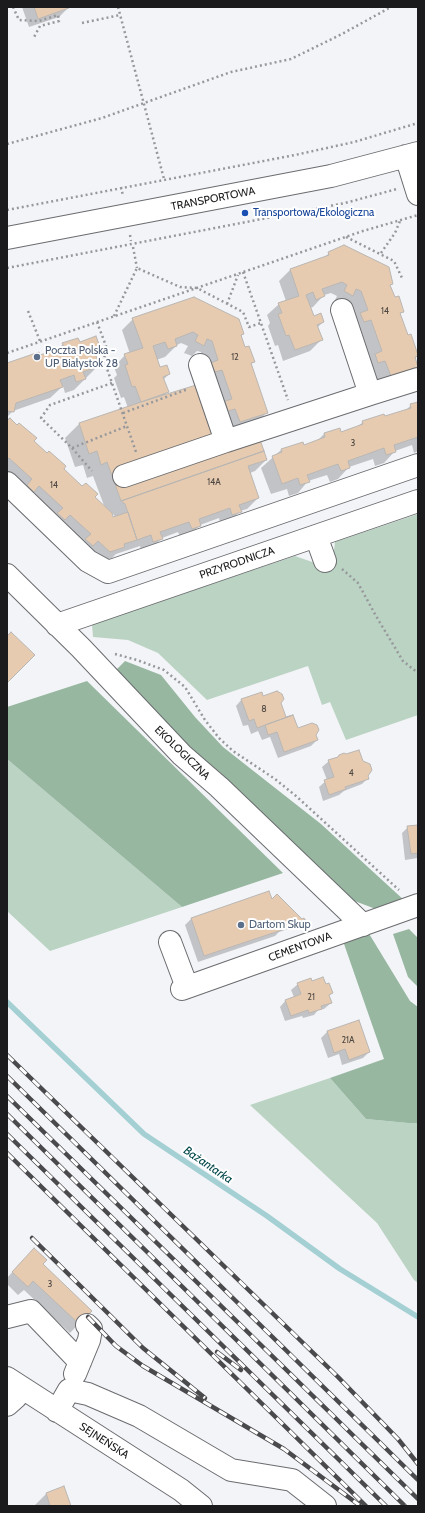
<!DOCTYPE html>
<html>
<head>
<meta charset="utf-8">
<style>
  body { margin:0 }
  #map { position:relative; width:425px; height:1513px; overflow:hidden; background:#f3f4f8; font-family:Cabin,sans-serif }
  canvas { display:block }
  .frame { position:absolute; inset:0; border:8px solid #1b1b1d; pointer-events:none }
</style>
</head>
<body>
<div id="map">
<canvas width="425" height="1513"></canvas>
<div class="frame"></div>
</div>
<script>
const g = document.querySelector('canvas').getContext('2d');
g.lineJoin = 'round';
function paint(path, color) { g.fillStyle = color; g.fill(path, 'evenodd'); }
const toPath = rows => new Path2D(rows.map(r => 'M' + r).join(''));
function strokePath(path, color, width, dash) { g.strokeStyle = color; g.lineWidth = width; g.lineCap = dash ? 'butt' : 'round'; g.setLineDash(dash || []); g.stroke(path); }
function label(font, color, halo, rows, align = 'center') {
  g.font = font + ' Cabin,sans-serif'; g.lineWidth = 4; g.setLineDash([]); g.textBaseline = 'middle'; g.strokeStyle = halo; g.fillStyle = color; for (const [text, x, y, turn = 0] of rows) {
    g.save(); g.translate(x, y); g.rotate((+turn || 0) * Math.PI / 180); g.textAlign = isNaN(turn) ? turn : align; if (halo) g.strokeText(text, 0, 0); g.fillText(text, 0, 0); g.restore();
  }
}
const green = toPath([
  [418,514,418,715,346,740,330,702,322,705,308,666,207,700,158,653,128,640,93,637,92,624,295,556,318,564,333,558,335,542],
  [7,759,182,907,50,951,7,911],
  [330,1078,366,1119,408,1123,418,1123,418,1283,414,1280,377,1223,250,1105]
]);
const forest = toPath([
  [125,661,161,675,195,717,223,747,321,824,405,901,381,911,352,900,162,728,115,671],
  [87,681,283,873,182,907,7,759,7,707],
  [409,929,418,938,418,987,408,977,393,934],
  [368,932,410,1001,418,1007,418,1123,408,1123,366,1119,330,1078,384,1059,343,941]
]);
const shadow = toPath([
  [22,7,68,7,68,8,59,17,29,27],
  [329,253,392,284,390,286,394,299,403,311,399,315,407,337,417,356,415,359,417,366,406,377,379,387,350,302,347,301,341,306,334,302,337,296,331,293,324,295,313,307,310,308,313,317,323,322,317,328,321,340,310,351,283,361,278,345,275,346,268,326,270,323,267,315,279,304,286,301,279,281,290,270,323,259],
  [133,319,243,334,240,337,245,349,254,362,250,365,267,412,256,424,228,433,266,460,255,471,250,473,258,498,247,509,240,511,229,523,221,526,219,518,200,525,189,537,181,540,178,532,162,538,150,550,142,553,140,546,116,554,112,558,98,563,7,477,7,364,40,357,56,351,63,344,79,343,100,350,94,355,98,366,74,390,65,393,63,386,50,398,13,411,7,417,105,508,93,476,87,478,83,465,75,467,65,438,79,424,128,408,124,397,121,398,114,378,117,375,114,367,125,355,130,354,122,330],
  [181,343,188,346,184,353,192,356,197,351,201,352,207,369,204,384,163,396,168,392,163,380,169,374,159,369,156,360,165,357,177,345],
  [110,512,114,515,115,517,113,518],
  [418,403,418,451,414,453,412,445,395,451,384,463,375,466,373,459,349,467,338,479,330,482,327,475,308,481,298,493,289,496,287,489,271,494,261,468,281,450,302,443,303,446,317,441,324,434,339,429,341,433,357,427,363,422,385,418,405,411,411,405],
  [262,697,280,703,285,718,297,729,315,734,317,740,311,746,278,758,270,737,262,740,258,731,251,734,248,725,243,726,236,706,242,699],
  [329,761,367,776,368,778,362,784,344,791,339,795,323,801,319,787,327,780,322,767],
  [418,826,418,858,405,860,402,833,408,827],
  [268,892,272,901,301,920,306,919,300,925,279,932,275,936,198,962,185,925,191,919],
  [312,982,325,985,332,993,328,996,331,1003,324,1009,318,1010,314,1015,303,1018,302,1016,285,1021,280,1007,286,1000,294,997,291,990,298,984],
  [327,1032,369,1052,363,1058,342,1065,339,1054,328,1058,321,1038],
  [25,1258,41,1264,91,1311,70,1333,24,1290,18,1295,7,1284,7,1278],
  [64,1487,70,1506,34,1506,46,1494]
]);
const stream = toPath([
  [7,1002,144,1134,267,1216,340,1269,418,1317]
]);
const building = toPath([
  [34,7,69,7,69,8,38,19,34,7],
  [344,245,389,267,393,284,390,285,395,297,399,296,404,312,400,313,408,335,411,334,418,355,418,356,415,357,418,367,391,376,385,361,378,363,375,354,382,351,371,320,364,322,360,313,368,310,361,291,356,289,353,296,344,291,347,285,342,282,322,289,325,296,316,300,313,292,306,295,314,316,321,313,324,322,317,325,323,340,295,350,289,335,286,336,278,314,282,313,278,303,299,296,290,269,329,255,328,252,344,245],
  [194,297,239,319,244,334,241,335,245,347,249,346,255,362,251,363,268,413,240,422,235,409,228,411,225,401,232,399,222,370,215,372,211,363,218,360,212,341,207,339,204,346,195,341,198,335,193,332,175,339,177,346,168,349,165,342,153,346,160,367,167,365,170,374,163,377,169,392,141,402,135,386,132,387,125,365,128,364,124,354,143,348,132,318,194,297],
  [96,336,101,350,95,352,99,366,83,372,86,379,76,382,74,375,60,380,63,387,16,403,14,412,7,411,7,363,39,352,40,355,64,347,62,343,78,338,80,342,96,336],
  [206,382,231,439,257,431,264,451,121,501,107,462,101,465,97,451,89,454,79,423,141,402,206,382],
  [418,402,418,437,394,445,396,452,386,455,384,448,348,461,350,468,341,471,338,464,307,475,310,482,300,485,298,478,282,484,272,456,282,452,281,449,303,442,304,445,325,437,324,433,340,428,341,432,363,424,362,421,384,414,385,416,411,408,410,404,418,402],
  [10,418,17,425,19,423,37,438,34,441,47,453,49,451,66,466,64,469,82,486,86,483,98,494,95,497,112,513,113,517,128,512,137,540,124,544,125,547,110,552,98,541,93,546,85,539,91,534,70,515,65,520,57,513,63,508,39,486,34,492,27,485,32,479,9,458,7,460,7,421,10,418],
  [264,451,267,460,248,466,259,498,239,505,242,512,232,515,230,508,199,519,201,526,192,529,189,522,160,532,163,539,153,542,151,535,137,540,125,504,121,501,264,451],
  [11,632,35,655,7,683,7,636,11,632],
  [277,691,282,694,284,699,281,703,286,717,293,715,257,728,254,719,249,721,241,699,262,692,263,696,277,691],
  [293,715,298,728,312,723,317,725,319,730,316,735,318,740,284,752,277,732,268,735,265,725,293,715],
  [359,750,363,761,370,764,372,770,368,776,369,779,345,787,346,789,329,795,324,780,334,777,328,760,338,757,339,755,344,753,346,754,359,750],
  [418,825,418,853,411,854,407,826,418,825],
  [269,891,272,899,277,894,302,919,304,918,305,920,282,927,282,930,204,956,191,918,269,891],
  [323,977,326,984,329,983,333,993,329,995,332,1003,321,1006,322,1009,309,1013,308,1010,291,1016,285,1000,301,994,297,983,311,978,312,981,323,977],
  [359,1020,370,1052,349,1060,345,1049,334,1053,327,1031,359,1020],
  [34,1248,47,1260,43,1264,92,1311,79,1324,33,1281,28,1287,12,1272,34,1248],
  [64,1486,71,1506,50,1506,46,1493,64,1486]
]);
const path = toPath([
  [13,7,19,20,39,21,58,15,59,21,40,26,33,39],
  [118,7,164,179],
  [82,23,120,15],
  [7,144,102,118,231,72,291,59,342,34,391,7],
  [121,187,123,196],
  [7,210,295,155,354,142,418,123],
  [130,235,131,241],
  [346,237,394,261,402,278],
  [133,247,137,268],
  [381,253,395,233,400,221],
  [7,268,345,203,397,189],
  [243,272,288,400],
  [227,304,238,275],
  [28,311,40,341],
  [114,316,137,268,180,287,197,288,243,312,249,327,261,323],
  [97,322,106,346,104,360,136,452],
  [7,353,363,231,418,215],
  [112,383,50,405,41,418,72,448,127,426],
  [123,413,188,389],
  [72,448,92,471],
  [342,569,358,583,376,616,403,661,418,673],
  [115,654,137,660,164,670,185,687,205,720,219,738,233,751,275,779,296,796,399,890]
]);
const minor = toPath([
  [406,156,418,194],
  [7,238,331,176,418,153],
  [342,310,370,394,418,379],
  [200,365,226,441,370,394],
  [124,476,226,441],
  [7,483,88,561,108,572,418,465],
  [316,536,325,561],
  [7,575,81,648,182,755,219,787,363,925],
  [57,625,418,501],
  [170,942,187,987],
  [182,989,418,905],
  [7,1317,31,1311,80,1362],
  [75,1374,89,1340,91,1329,87,1325],
  [7,1378,181,1490,201,1506],
  [7,1405,16,1397,22,1388],
  [57,1411,69,1390,88,1394,139,1416,231,1470,292,1480,325,1506]
]);
const rail = toPath([
  [7,1055,338,1377,398,1439,418,1464],
  [7,1076,418,1480],
  [7,1096,418,1499],
  [7,1114,405,1506],
  [7,1134,386,1506],
  [7,1153,366,1506],
  [32,1238,143,1348,205,1398],
  [88,1317,116,1346,143,1366,284,1449,359,1505],
  [217,1352,241,1370]
]);
const markers = [
  [245,213,4,"#1a4fb4"],
  [37,357,4,"#5c6f8a"],
  [241,925,4,"#5c6f8a"]
];
const numberNames = [
  ["14",385,311],
  ["12",235,357],
  ["3",353,443],
  ["14A",214,482],
  ["14",54,485],
  ["8",264,709],
  ["4",351,773],
  ["21",311,997],
  ["21A",348,1040],
  ["3",50,1284]
];
const streetNames = [
  ["TRANSPORTOWA",213,199,-11],
  ["PRZYRODNICZA",237,563,-19],
  ["EKOLOGICZNA",182,753,44],
  ["CEMENTOWA",300,947,-20],
  ["SEJNEŃSKA",104,1441,33]
];
const transitNames = [
  ["Transportowa/Ekologiczna",253,213]
];
const serviceNames = [
  ["Poczta Polska -",45,351],
  ["UP Białystok 28",45,364],
  ["Dartom Skup",249,925]
];
const waterNames = [
  ["Bażantarka",208,1165,34]
];
paint(green, '#bbd3c3');
paint(forest, '#97b7a1');
paint(shadow, '#0003');
strokePath(stream, '#a4d0d3', 5.5);
paint(building, '#e6cbb1');
strokePath(building, '#b9b6b3', 1);
strokePath(minor, '#6b6c6f', 24);
strokePath(path, '#97989b', 2.5, [2, 3]);
strokePath(minor, '#fff', 22);
strokePath(rail, '#4a4a4d', 4.5);
strokePath(rail, '#fff', 3, [9]);
for (const [x, y, r, color] of markers) { const dot = new Path2D(); dot.arc(x, y, r, 0, 2 * Math.PI); g.fillStyle = color; g.fill(dot); strokePath(dot, '#fff', 1.5); }
label('9px', '#4e4742', null, numberNames);
label('11px', '#1b1b1d', '#fff', streetNames);
label('11px', '#164399', '#fff', transitNames, 'left');
label('11px', '#4e5e75', '#fff', serviceNames, 'left');
label('italic 12px', '#03484b', '#fff', waterNames);
</script>
</body>
</html>
